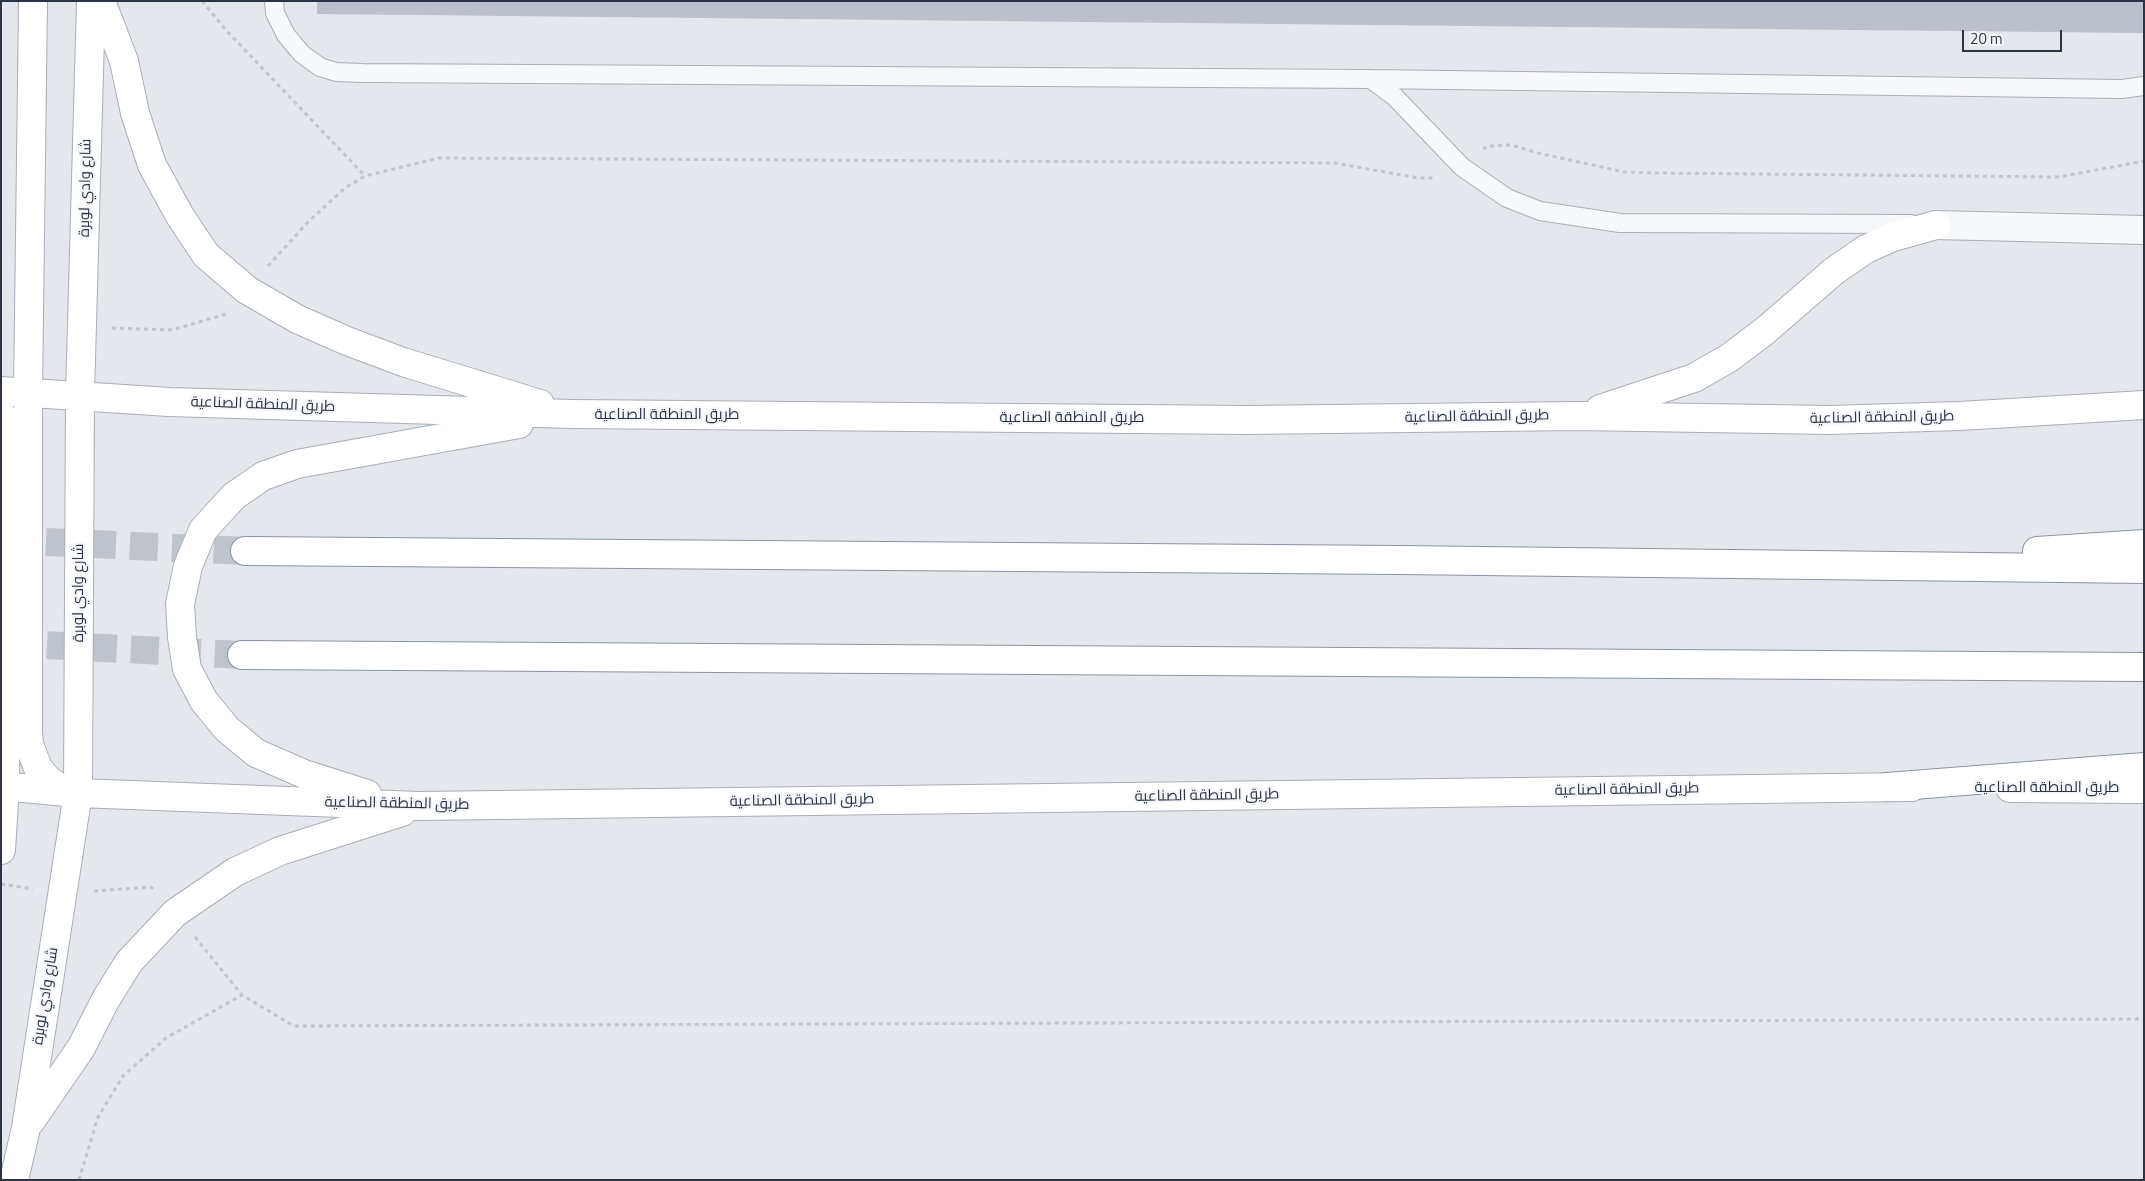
<!DOCTYPE html>
<html>
<head>
<meta charset="utf-8">
<style>
  body { margin:0 }
  #map { position:relative; width:2145px; height:1181px; overflow:hidden; background:#e4e7ec; font-family:"Titillium Web",sans-serif }
  canvas { display:block }
  .frame { position:absolute; inset:0; border:2px solid #2b3445; pointer-events:none }
  .scale { position:absolute; left:1962px; top:30px; width:100px; height:22px; box-sizing:border-box; border:2px solid #2b3445; border-top:0; padding-left:6px; font-size:15px; line-height:18px; white-space:nowrap; color:#2b3445; -webkit-text-stroke:4px #f4f6f9; paint-order:stroke }
</style>
</head>
<body>
<div id="map">
<canvas width="2145" height="1181"></canvas>
<div class="frame"></div>
<div class="scale">20 m</div>
</div>
<script>
const g = document.querySelector('canvas').getContext('2d');
g.lineJoin = 'round';
function paint(path, color) { g.fillStyle = color; g.fill(path, 'evenodd'); }
const toPath = rows => new Path2D(rows.map(r => 'M' + r).join(''));
function strokePath(path, color, width, dash) { g.strokeStyle = color; g.lineWidth = width; g.lineCap = dash ? 'butt' : 'round'; g.setLineDash(dash || []); g.stroke(path); }
function label(font, color, halo, rows, align = 'center') {
  g.font = font + ' "Titillium Web",Cairo,sans-serif'; g.lineWidth = 4; g.setLineDash([]); g.textBaseline = 'middle'; g.strokeStyle = halo; g.fillStyle = color; for (const [text, x, y, turn = 0] of rows) {
    g.save(); g.translate(x, y); g.rotate((+turn || 0) * Math.PI / 180); g.textAlign = isNaN(turn) ? turn : align; if (halo) g.strokeText(text, 0, 0); g.fillText(text, 0, 0); g.restore();
  }
}
const building = toPath([
  [317,1,2144,1,2144,33,317,14]
]);
const highwayTunnel = toPath([
  [4,540,245,551],
  [5,643,242,655]
]);
const path = toPath([
  [202,1,225,29,365,176],
  [1483,149,1488,146,1511,145,1538,153,1624,172,1658,173,2059,177,2144,161],
  [268,266,308,222,345,188,365,176,439,158,1335,163,1418,178,1435,178],
  [112,328,172,330,226,314],
  [1,884,33,889],
  [94,891,151,887,155,891],
  [195,937,242,995,294,1026,2144,1019],
  [79,1180,98,1117,123,1076,166,1038,242,995]
]);
const lane = toPath([
  [274,1,275,13,286,35,302,54,320,67,336,72,362,73,1371,79,2122,89,2144,86],
  [1371,79,1395,97,1462,167,1507,198,1540,211,1620,223,1911,224]
]);
const street = toPath([
  [1936,225,2144,230]
]);
const secondary = toPath([
  [33,1,28,393,28,731,29,744,38,768,48,780,57,786,69,791],
  [101,1,124,61,135,113,152,165,180,216,206,255,247,290,297,319,347,341,403,362,540,404],
  [1,391,169,402,572,414,1247,420,1577,416,1830,420,1960,416,2144,405],
  [1600,409,1694,378,1729,358,1766,330,1834,271,1866,249,1893,237,1936,225],
  [1,414,6,423,9,444,5,787,1,850],
  [1,786,78,793,419,806,1912,787],
  [2010,788,2144,789],
  [367,794,304,774,256,753,227,729,204,701,187,669,182,637,180,604,188,566,203,530,234,496,263,476,297,464,519,424],
  [30,1122,81,1048,106,999,129,962,175,913,235,872,280,851,402,812],
  [14,1180,26,1128,78,793,80,395,91,1]
]);
const highway = toPath([
  [245,551,1400,560,2144,569],
  [2037,551,2144,544],
  [242,655,2144,667],
  [1887,787,2144,767]
]);
const streetNames = [
  ["شارع وادي لوبرة",86,188,-89],
  ["طريق المنطقة الصناعية",263,405,2],
  ["طريق المنطقة الصناعية",667,415],
  ["طريق المنطقة الصناعية",1477,417,-1],
  ["طريق المنطقة الصناعية",1072,418],
  ["طريق المنطقة الصناعية",1882,418,-1],
  ["شارع وادي لوبرة",79,593,-90],
  ["طريق المنطقة الصناعية",2047,788],
  ["طريق المنطقة الصناعية",1627,790,-1],
  ["طريق المنطقة الصناعية",1207,796,-1],
  ["طريق المنطقة الصناعية",802,801,-1],
  ["طريق المنطقة الصناعية",397,804,1],
  ["شارع وادي لوبرة",46,996,-81]
];
paint(building, '#bbc0ca');
strokePath(highwayTunnel, '#bfc3cb', 28, [28, 14]);
strokePath(lane, '#a9aeb7', 20);
strokePath(street, '#a9aeb7', 30);
strokePath(secondary, '#a9aeb7', 30);
strokePath(highway, '#8b94a3', 30);
strokePath(path, '#c2c5cb', 3, [4, 4]);
strokePath(lane, '#f7f8fa', 18);
strokePath(street, '#f7f8fa', 28);
strokePath(secondary, '#fff', 28);
strokePath(highway, '#fff', 28);
label('15px', '#2b3445', '#f4f6f9', streetNames);
</script>
</body>
</html>
